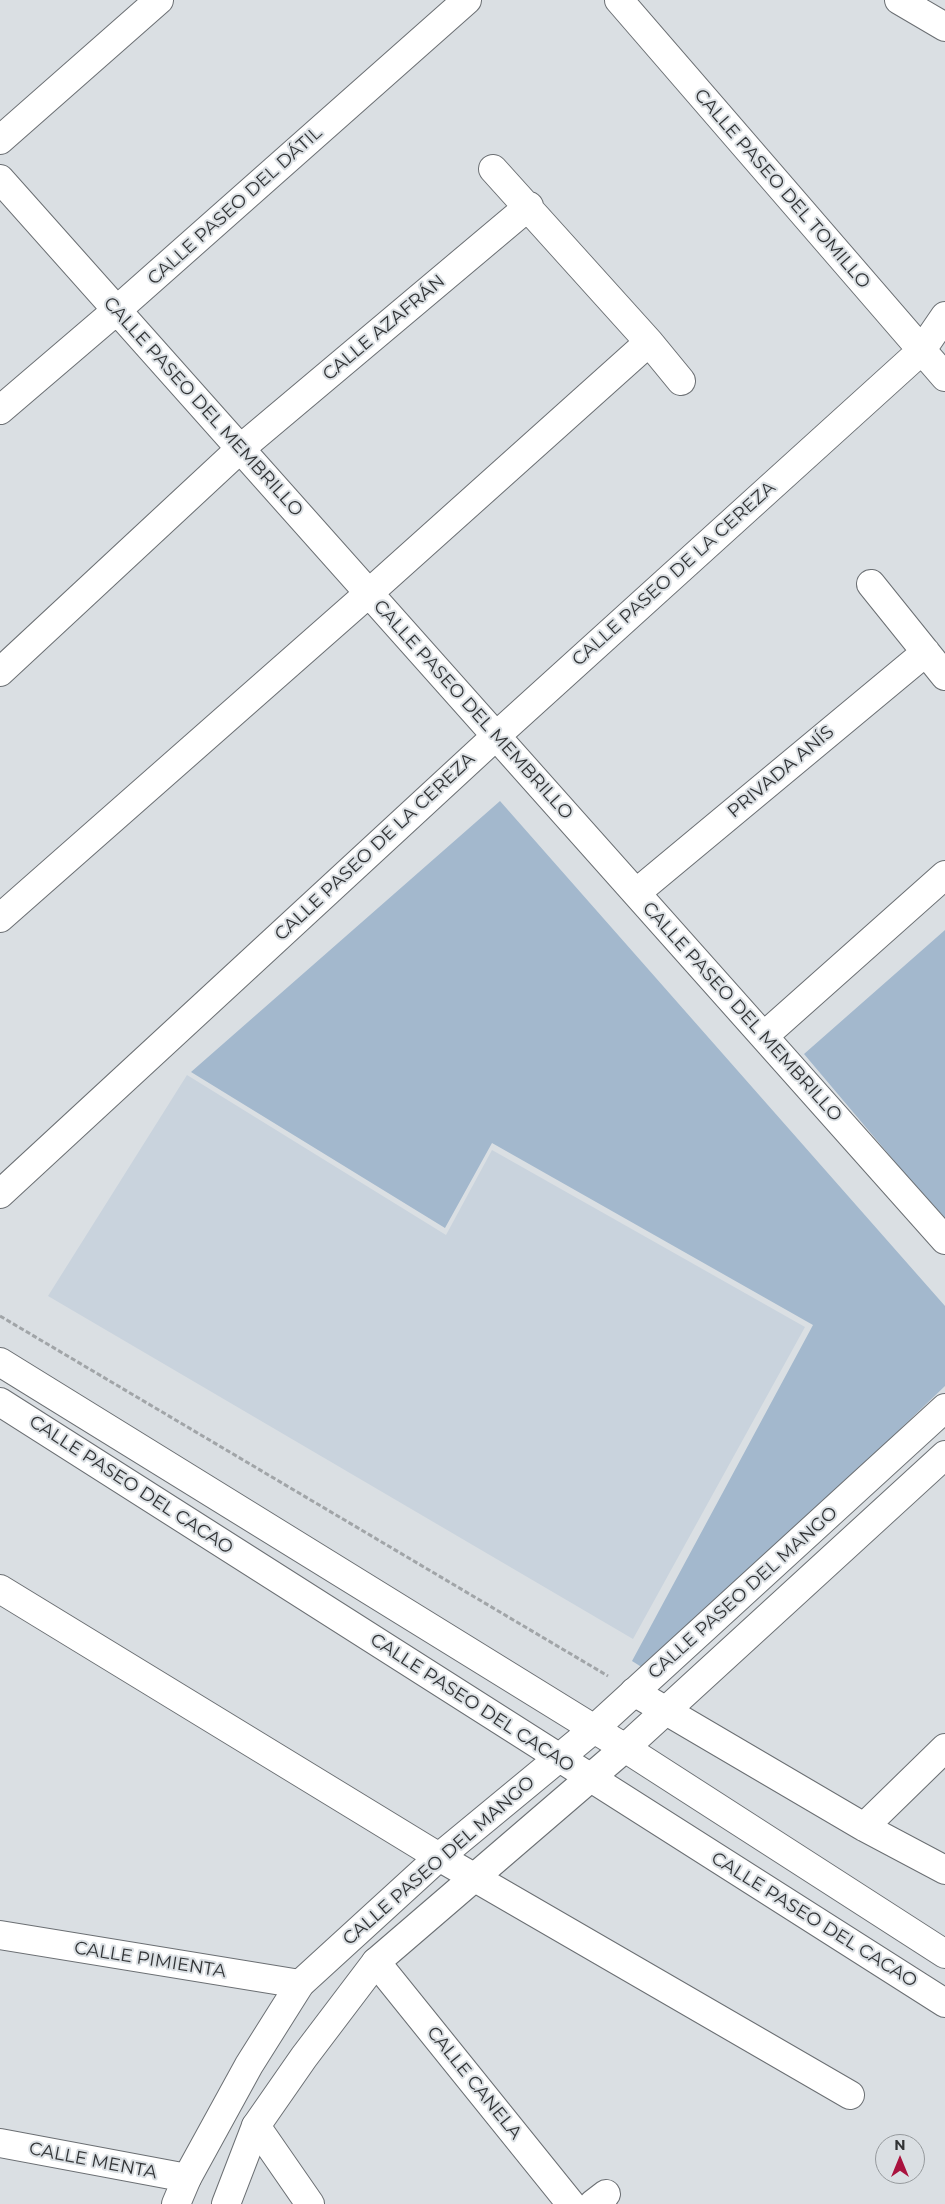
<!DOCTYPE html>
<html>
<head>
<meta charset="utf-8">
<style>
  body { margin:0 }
  #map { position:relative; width:945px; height:2204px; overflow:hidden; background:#dadfe3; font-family:Montserrat,sans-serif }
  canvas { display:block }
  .north { position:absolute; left:875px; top:2134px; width:50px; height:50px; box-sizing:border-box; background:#dadfe3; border:1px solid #969a9d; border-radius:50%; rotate:0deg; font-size:14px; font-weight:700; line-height:20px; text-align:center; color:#313335 }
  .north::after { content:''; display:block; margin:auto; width:18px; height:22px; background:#a9123e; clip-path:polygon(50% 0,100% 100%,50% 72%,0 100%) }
</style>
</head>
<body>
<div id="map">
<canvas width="945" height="2204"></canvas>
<div class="north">N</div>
</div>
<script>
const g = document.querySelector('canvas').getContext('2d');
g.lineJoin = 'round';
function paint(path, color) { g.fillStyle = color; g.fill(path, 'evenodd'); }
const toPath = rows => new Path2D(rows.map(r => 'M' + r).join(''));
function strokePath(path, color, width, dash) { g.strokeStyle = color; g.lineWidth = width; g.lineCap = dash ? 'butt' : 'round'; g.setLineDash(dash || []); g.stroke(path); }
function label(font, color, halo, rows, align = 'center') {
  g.font = font + ' Montserrat,sans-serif'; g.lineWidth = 4; g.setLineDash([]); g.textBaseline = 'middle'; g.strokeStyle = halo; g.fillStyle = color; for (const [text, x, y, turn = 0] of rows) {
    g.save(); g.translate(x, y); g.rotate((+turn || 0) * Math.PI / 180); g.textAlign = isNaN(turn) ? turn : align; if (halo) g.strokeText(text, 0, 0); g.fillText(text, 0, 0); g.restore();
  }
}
const built = toPath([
  [187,1075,446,1235,492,1150,805,1327,633,1639,48,1296]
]);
const green = toPath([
  [500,801,945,1306,945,1386,648,1671,632,1661,813,1325,492,1143,445,1228,191,1072],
  [945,930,945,1221,804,1054]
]);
const path = toPath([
  [0,1316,608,1676]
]);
const minor = toPath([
  [619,0,945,377],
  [899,0,945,27],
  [0,140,159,0],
  [493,169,649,342,681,381],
  [0,179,945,1240],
  [0,410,117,310,467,0],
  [871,584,945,676],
  [0,672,240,449,529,206],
  [636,893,926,652],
  [0,918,369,593,649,342],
  [764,1036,945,875],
  [0,1194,496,736,921,351,945,316],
  [0,1589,439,1857,850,2095],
  [634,1692,864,1827,945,1870],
  [864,1827,945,1748],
  [0,1935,300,1984],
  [376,1962,571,2204],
  [256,2126,310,2204],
  [0,2143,187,2178],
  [593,2204,606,2194]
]);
const tertiary = toPath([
  [0,1362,625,1748,945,1954],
  [0,1402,945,2003],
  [176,2204,187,2178,249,2065,300,1984,439,1857,594,1729,945,1408],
  [226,2204,256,2126,304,2057,376,1962,625,1748,945,1455]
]);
const streetNames = [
  ["CALLE PASEO DEL TOMILLO",782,189,49],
  ["CALLE PASEO DEL DÁTIL",235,206,-42],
  ["CALLE AZAFRÁN",384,328,-40],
  ["CALLE PASEO DEL MEMBRILLO",203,407,48],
  ["CALLE PASEO DE LA CEREZA",674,574,-42],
  ["CALLE PASEO DEL MEMBRILLO",473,710,48],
  ["PRIVADA ANÍS",781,772,-40],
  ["CALLE PASEO DE LA CEREZA",375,847,-43],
  ["CALLE PASEO DEL MEMBRILLO",742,1012,48],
  ["CALLE PASEO DEL CACAO",131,1485,33],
  ["CALLE PASEO DEL MANGO",743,1593,-42],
  ["CALLE PASEO DEL CACAO",472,1703,33],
  ["CALLE PASEO DEL MANGO",439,1861,-41],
  ["CALLE PASEO DEL CACAO",814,1920,32],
  ["CALLE PIMIENTA",150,1960,9],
  ["CALLE CANELA",474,2083,51],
  ["CALLE MENTA",93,2161,11]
];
paint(built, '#c9d3dd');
paint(green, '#a3b8cd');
strokePath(minor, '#6b6f73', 30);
strokePath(tertiary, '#6b6f73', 30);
strokePath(path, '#a1a5a8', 3, [5, 2.5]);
strokePath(minor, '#fff', 28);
strokePath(tertiary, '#fff', 28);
label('18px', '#313335', '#dadfe3', streetNames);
</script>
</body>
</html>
